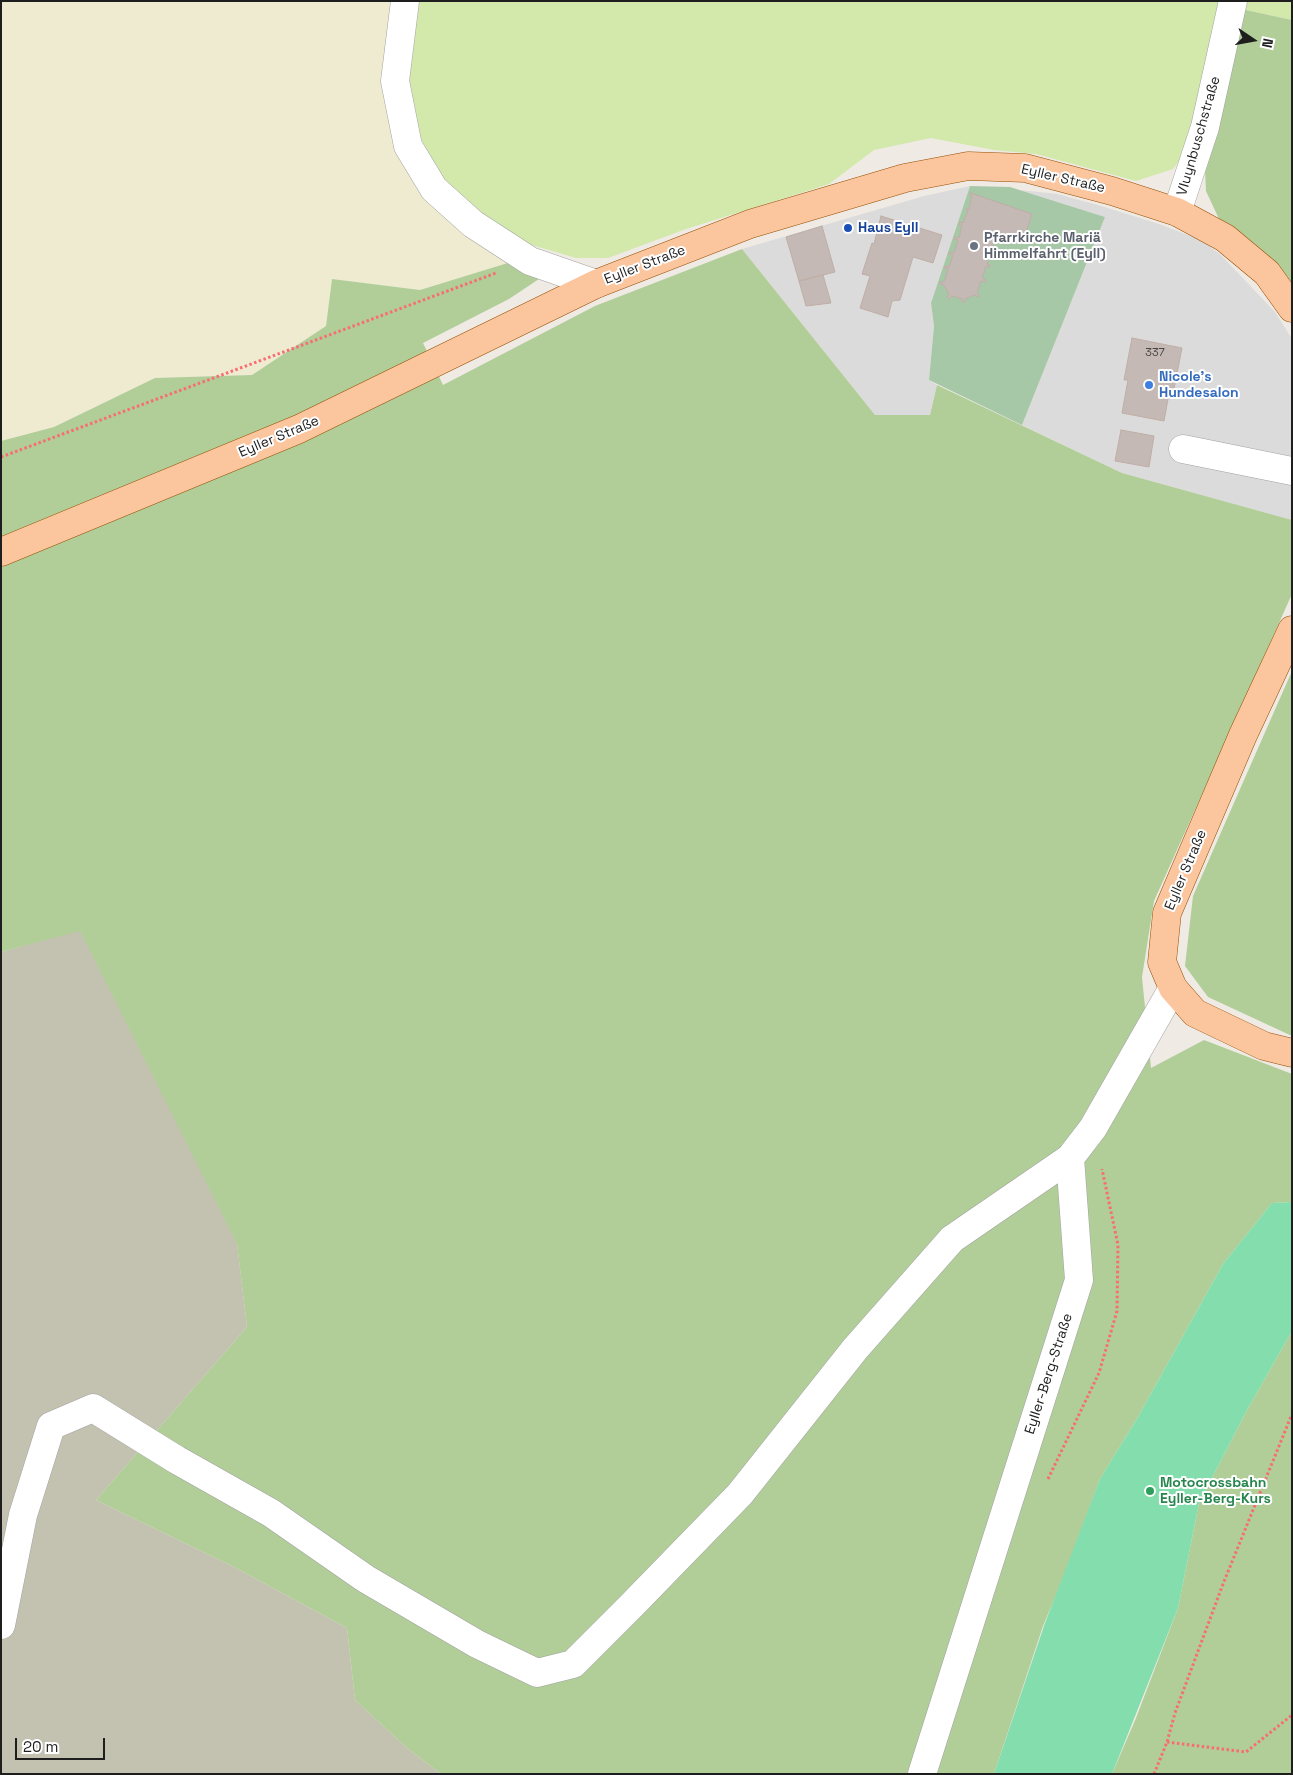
<!DOCTYPE html>
<html>
<head>
<meta charset="utf-8">
<style>
  body { margin:0 }
  #map { position:relative; width:1293px; height:1775px; overflow:hidden; background:#efeae4; font-family:"Space Grotesk",sans-serif }
  canvas { display:block }
  .frame { position:absolute; inset:0; border:2px solid #1e1e1e; pointer-events:none }
  .north { position:absolute; left:1228px; top:15px; width:50px; height:50px; -webkit-text-stroke:4px #fff; paint-order:stroke; rotate:102deg; font-size:14px; font-weight:700; line-height:20px; text-align:center; color:#1e1e1e }
  .north::after { content:''; display:block; margin:auto; width:18px; height:22px; background:#1e1e1e; clip-path:polygon(50% 0,100% 100%,50% 72%,0 100%) }
  .scale { position:absolute; left:15px; top:1738px; width:90px; height:22px; box-sizing:border-box; border:2px solid #1e1e1e; border-top:0; padding-left:6px; font-size:15px; line-height:18px; white-space:nowrap; color:#1e1e1e; -webkit-text-stroke:4px #fff; paint-order:stroke }
</style>
</head>
<body>
<div id="map">
<canvas width="1293" height="1775"></canvas>
<div class="frame"></div>
<div class="north">N</div>
<div class="scale">20 m</div>
</div>
<script>
const g = document.querySelector('canvas').getContext('2d');
g.lineJoin = 'round';
function paint(path, color) { g.fillStyle = color; g.fill(path, 'evenodd'); }
const toPath = rows => new Path2D(rows.map(r => 'M' + r).join(''));
function strokePath(path, color, width, dash) { g.strokeStyle = color; g.lineWidth = width; g.lineCap = dash ? 'butt' : 'round'; g.setLineDash(dash || []); g.stroke(path); }
function label(font, color, halo, rows, align = 'center') {
  g.font = font + ' "Space Grotesk",sans-serif'; g.lineWidth = 4; g.setLineDash([]); g.textBaseline = 'middle'; g.strokeStyle = halo; g.fillStyle = color; for (const [text, x, y, turn = 0] of rows) {
    g.save(); g.translate(x, y); g.rotate((+turn || 0) * Math.PI / 180); g.textAlign = isNaN(turn) ? turn : align; if (halo) g.strokeText(text, 0, 0); g.fillText(text, 0, 0); g.restore();
  }
}
const residential = toPath([
  [970,186,931,303,934,326,929,380,937,385,930,415,875,415,742,249,924,196],
  [1020,190,1057,194,1098,205,1159,224,1201,240,1221,255,1275,312,1292,339,1292,520,1122,473,1022,425,1105,217]
]);
const construction = toPath([
  [80,930,237,1243,247,1327,96,1500,234,1567,347,1628,355,1700,407,1748,441,1774,1,1774,1,952]
]);
const farmland = toPath([
  [1,1,393,1,398,146,511,262,420,290,332,279,326,326,252,375,155,378,54,427,1,441]
]);
const grass = toPath([
  [416,1,1223,1,1205,127,1173,169,1136,181,1036,154,994,150,931,138,874,150,829,184,686,229,608,258,576,258,525,243,479,214,444,181,420,137,405,81],
  [1243,1,1292,1,1292,20,1241,9]
]);
const forest = toPath([
  [1241,9,1292,20,1292,289,1219,219,1206,191,1205,169],
  [742,249,875,415,930,415,937,385,1122,473,1292,520,1292,594,1154,901,1142,977,1151,1068,1204,1040,1292,1074,1292,1202,1272,1203,1223,1264,1138,1417,1100,1479,1064,1576,1043,1626,994,1774,441,1774,407,1748,355,1700,347,1628,234,1567,96,1500,247,1327,237,1244,80,931,1,952,1,441,54,427,155,378,252,375,326,326,332,279,420,290,511,262,539,279,509,299,423,343,443,385,595,306],
  [1292,671,1292,1036,1208,997,1185,966,1193,896],
  [1292,1331,1292,1774,1112,1774,1136,1718,1178,1608,1199,1503,1247,1410]
]);
const cemetery = toPath([
  [970,186,1010,187,1105,217,1022,425,929,380,934,326,931,303]
]);
const pitch = toPath([
  [1292,1202,1292,1331,1247,1410,1199,1503,1178,1608,1112,1774,994,1774,1045,1623,1100,1479,1138,1417,1223,1264,1272,1203]
]);
const building = toPath([
  [971,193,1032,214,1022,244,996,237,992,249,996,250,995,253,991,251,987,264,990,265,990,267,986,266,982,278,986,280,985,282,981,281,977,293,979,295,978,297,975,295,965,299,965,302,962,302,962,299,952,296,949,299,947,297,949,294,944,285,940,284,940,282,944,282,948,269,944,268,945,266,949,267,953,255,949,254,949,252,954,253,958,240,954,239,954,237,959,238,962,225,959,225,960,222,963,223,968,211,966,210,967,208,969,209,972,196,970,196,971,193],
  [881,216,942,235,933,263,913,257,900,300,892,301,888,317,860,308,870,276,862,274,872,243,874,244,881,216],
  [822,226,835,272,799,281,786,237,822,226],
  [823,275,831,303,806,306,799,281,823,275],
  [1132,338,1182,348,1174,389,1170,388,1164,421,1122,413,1128,380,1124,380,1132,338],
  [1121,430,1154,436,1149,467,1115,461,1121,430]
]);
const path = toPath([
  [1,457,496,273],
  [1048,1479,1099,1373,1117,1311,1118,1245,1102,1169],
  [1167,1742,1246,1752,1292,1715],
  [1154,1774,1167,1742,1175,1713,1223,1584,1292,1414]
]);
const minor = toPath([
  [405,1,395,81,408,146,434,189,473,224,530,261,596,284],
  [1177,212,1205,127,1233,1],
  [1183,449,1292,471],
  [1,1625,23,1515,51,1426,93,1408,177,1460,271,1513,366,1579,477,1644,537,1673,573,1664,632,1605,740,1494,855,1349,952,1239,1070,1158],
  [922,1774,1079,1280,1070,1158,1093,1128,1173,988]
]);
const major = toPath([
  [1,552,299,429,596,284,750,224,905,178,968,166,1025,168,1112,191,1177,212,1225,238,1267,273,1292,308],
  [1292,630,1243,735,1167,913,1162,962,1173,988,1195,1013,1264,1046,1292,1053]
]);
const markers = [
  [848,228,5,"#1a4fb4"],
  [974,246,5,"#6b7280"],
  [1149,385,5,"#3f7fe0"],
  [1150,1491,5,"#2e9e5b"]
];
const numberNames = [
  ["337",1155,353]
];
const streetNames = [
  ["Vluynbuschstraße",1199,136,-74],
  ["Eyller Straße",1063,179,13],
  ["Eyller Straße",645,265,-21],
  ["Eyller Straße",279,437,-23],
  ["Eyller Straße",1186,870,-67],
  ["Eyller-Berg-Straße",1049,1374,-72]
];
const transitNames = [
  ["Haus Eyll",858,228]
];
const worshipNames = [
  ["Pfarrkirche Mariä",984,238],
  ["Himmelfahrt (Eyll)",984,254]
];
const shopNames = [
  ["Nicole's",1159,377],
  ["Hundesalon",1159,393]
];
const leisureNames = [
  ["Motocrossbahn",1160,1483],
  ["Eyller-Berg-Kurs",1160,1499]
];
paint(residential, '#dcdbdb');
paint(construction, '#c3c1b0');
paint(farmland, '#eeebd0');
paint(grass, '#d2e9ab');
paint(forest, '#b1ce99');
paint(cemetery, '#a6c8a6');
paint(pitch, '#83ddad');
paint(building, '#c4b9b4');
strokePath(building, '#c0aea7', 1);
strokePath(minor, '#a2a2a2', 29);
strokePath(major, '#964f02', 29);
strokePath(path, '#f86c72', 3, [2.5, 2.5]);
strokePath(minor, '#fff', 28);
strokePath(major, '#fbc59e', 28);
for (const [x, y, r, color] of markers) { const dot = new Path2D(); dot.arc(x, y, r, 0, 2 * Math.PI); g.fillStyle = color; g.fill(dot); strokePath(dot, '#fff', 2); }
label('11px', '#484544', null, numberNames);
label('14px', '#1e1e1e', '#fff', streetNames);
label('bold 14px', '#164399', '#fff', transitNames, 'left');
label('bold 14px', '#5b616d', '#fff', worshipNames, 'left');
label('bold 14px', '#366cbe', '#fff', shopNames, 'left');
label('bold 14px', '#27864d', '#fff', leisureNames, 'left');
</script>
</body>
</html>
